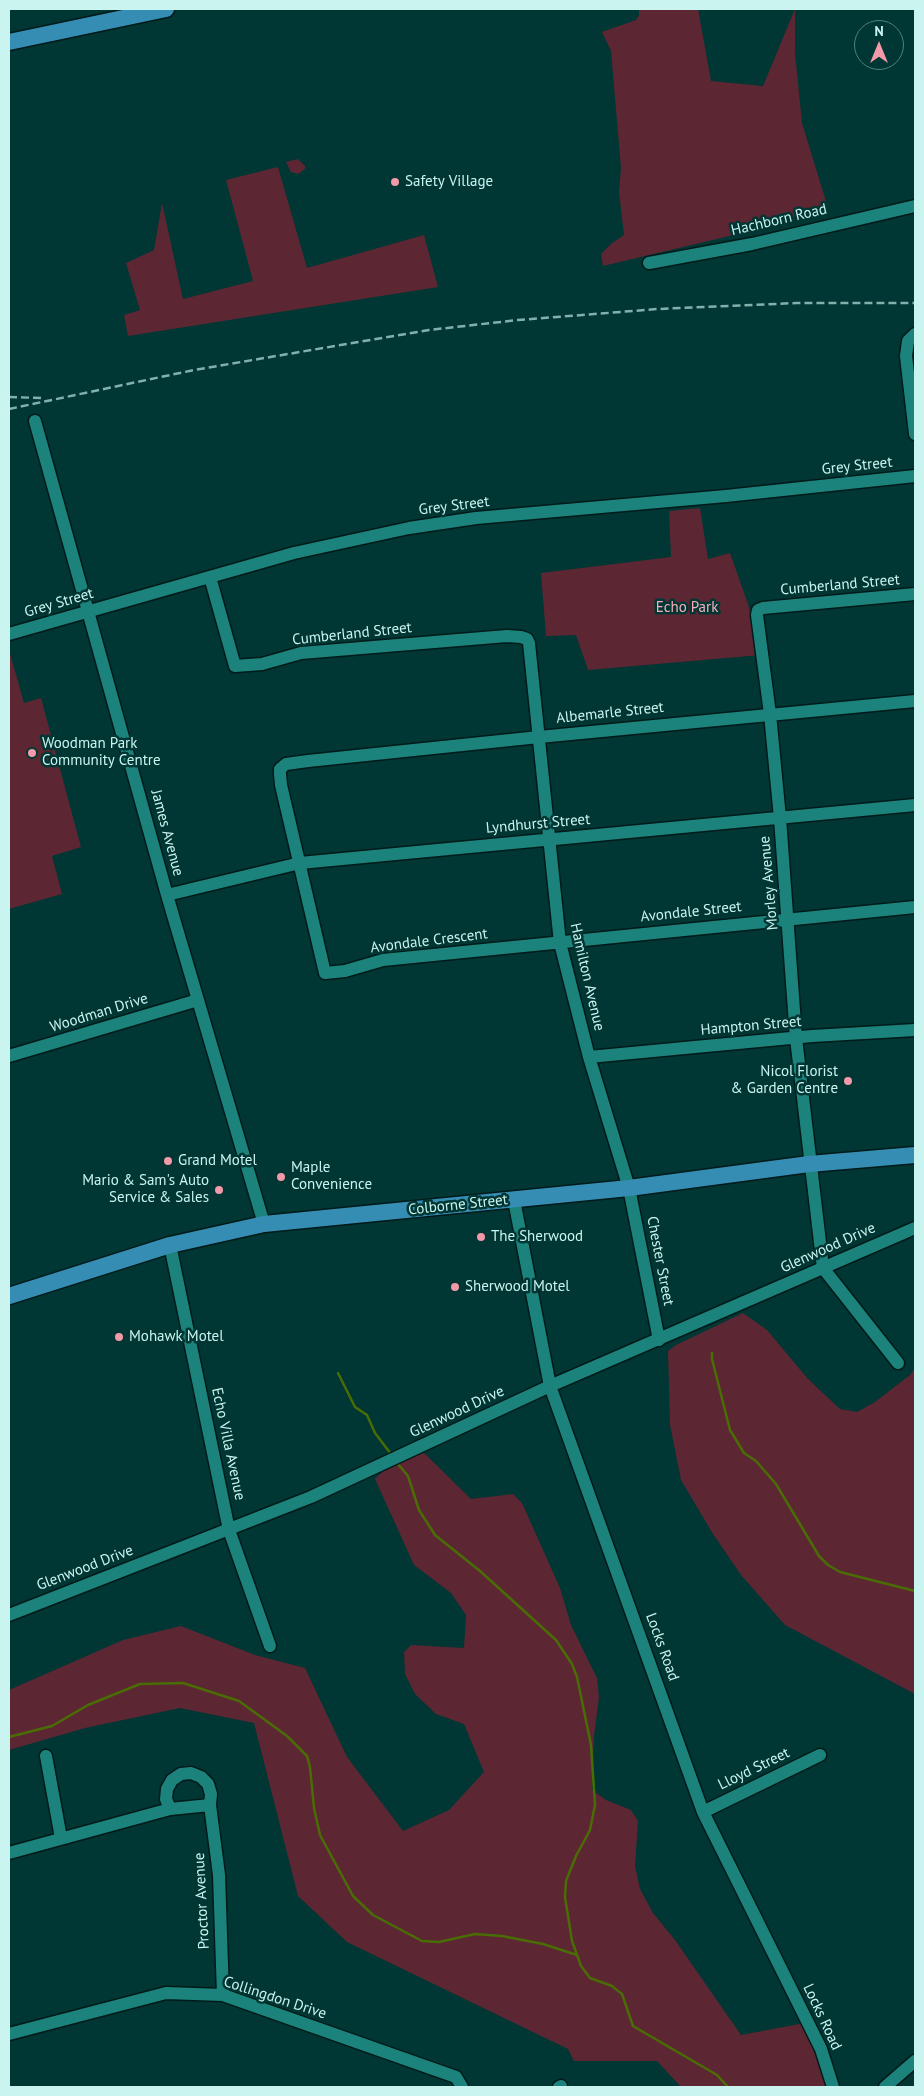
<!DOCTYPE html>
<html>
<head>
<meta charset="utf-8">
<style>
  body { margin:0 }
  #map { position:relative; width:924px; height:2096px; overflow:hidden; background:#003633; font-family:"PT Sans",sans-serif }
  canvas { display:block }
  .frame { position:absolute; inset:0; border:10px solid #c9f4ef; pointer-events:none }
  .north { position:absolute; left:854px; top:20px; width:50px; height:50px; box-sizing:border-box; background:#003633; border:1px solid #50827e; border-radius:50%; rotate:0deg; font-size:14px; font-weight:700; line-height:20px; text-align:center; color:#c9f4ef }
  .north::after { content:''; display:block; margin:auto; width:18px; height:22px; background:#f39aaa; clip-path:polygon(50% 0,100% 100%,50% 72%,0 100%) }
</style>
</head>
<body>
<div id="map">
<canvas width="924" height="2096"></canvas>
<div class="frame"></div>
<div class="north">N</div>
</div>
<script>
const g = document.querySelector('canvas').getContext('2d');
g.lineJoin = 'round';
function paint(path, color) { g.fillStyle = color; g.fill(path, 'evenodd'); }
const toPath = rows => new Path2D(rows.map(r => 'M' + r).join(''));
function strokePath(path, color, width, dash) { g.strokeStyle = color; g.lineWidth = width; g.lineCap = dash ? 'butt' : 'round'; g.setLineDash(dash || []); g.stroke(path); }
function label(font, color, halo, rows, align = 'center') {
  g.font = font + ' "PT Sans",sans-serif'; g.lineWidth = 5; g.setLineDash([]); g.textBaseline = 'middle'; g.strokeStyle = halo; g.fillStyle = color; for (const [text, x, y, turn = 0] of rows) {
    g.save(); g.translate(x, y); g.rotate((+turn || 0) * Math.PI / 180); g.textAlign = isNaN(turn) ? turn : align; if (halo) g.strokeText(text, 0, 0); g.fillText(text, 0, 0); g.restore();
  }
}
const green = toPath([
  [639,9,698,9,711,81,763,86,795,9,795,53,802,123,828,208,738,234,603,266,601,254,612,243,624,235,619,192,621,168,611,51,602,32,636,20,639,15],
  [298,159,305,166,305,169,298,174,291,172,286,162],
  [278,167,307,268,424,235,438,287,128,336,124,315,140,310,126,263,154,250,162,203,183,299,253,281,226,180],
  [700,508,708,559,730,553,748,604,761,655,588,670,576,635,546,636,541,573,671,557,669,511],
  [9,650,24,703,41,698,81,847,52,856,62,894,9,909],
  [743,1313,767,1330,808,1379,840,1409,857,1412,875,1402,910,1375,915,1368,915,1694,785,1625,741,1575,713,1534,681,1480,670,1425,668,1351,676,1345],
  [421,1450,471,1499,513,1494,522,1503,560,1588,571,1625,597,1678,599,1697,594,1736,592,1790,606,1800,631,1810,638,1821,635,1866,640,1889,653,1913,675,1940,741,2035,810,2022,841,2087,681,2087,657,2061,574,2061,568,2049,347,1942,298,1896,254,1723,180,1708,85,1728,9,1750,9,1690,123,1640,181,1626,255,1655,305,1668,347,1757,403,1831,449,1810,484,1772,464,1724,436,1714,415,1694,405,1674,404,1652,411,1645,464,1648,466,1615,451,1593,414,1565,375,1479,395,1460]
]);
const stream = toPath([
  [712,1353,712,1359,730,1430,744,1453,756,1461,776,1484,819,1556,828,1565,840,1572,915,1591],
  [338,1373,355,1407,367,1415,375,1433,391,1454],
  [397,1463,408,1476,419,1510,435,1535,480,1571,556,1640,572,1664,577,1677,591,1745,595,1805,590,1830,576,1856,566,1881,565,1897,572,1941,581,1966,590,1978,612,1986,622,1994,633,2026,717,2075,728,2087],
  [9,1737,52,1726,88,1705,140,1684,183,1683,239,1701,287,1736,307,1756,310,1767,314,1808,320,1835,353,1896,373,1915,422,1941,439,1942,475,1934,502,1936,543,1944,577,1955]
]);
const minor = toPath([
  [649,263,752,244,915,206],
  [915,334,908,341,906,356,915,434],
  [35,421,167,895,264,1224],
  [210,577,235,666,262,664,301,653,507,636,521,637,527,639,529,643,560,943,589,1057,629,1188,659,1340],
  [9,634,294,553,409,528,476,518,726,496,915,476],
  [915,701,539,737,308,761,286,764,280,769,280,774,281,785,325,973,345,971,383,960,915,907],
  [167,895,300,863,915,805],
  [9,1056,198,1000],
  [589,1057,812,1036,915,1030],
  [514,1200,550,1386,703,1812,821,2049,833,2087],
  [170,1245,229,1530,270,1646],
  [898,1363,823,1268,796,1038,780,818,770,714,757,615,758,610,763,608,915,594],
  [9,1615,311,1497,550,1386,915,1228],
  [46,1756,61,1838],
  [170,1809,166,1799,167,1789,172,1780,181,1774,191,1773,201,1777,208,1784,211,1794,210,1805,219,1875,223,1995],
  [703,1812,820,1755],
  [9,1853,170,1809,210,1805],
  [9,2034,166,1993,223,1995,456,2077,462,2087],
  [559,2087,561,2086],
  [885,2087,915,2061]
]);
const major = toPath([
  [9,42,166,9],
  [9,1296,170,1245,264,1224,629,1188,809,1164,915,1155]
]);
const rail = toPath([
  [9,397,41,398],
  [9,409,194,370,429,330,518,320,658,309,797,303,915,303]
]);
const markers = [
  [395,182,5,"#f39aaa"],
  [32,753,5,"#f39aaa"],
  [848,1081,5,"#f39aaa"],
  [168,1161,5,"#f39aaa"],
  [281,1177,5,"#f39aaa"],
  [219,1190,5,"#f39aaa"],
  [481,1237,5,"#f39aaa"],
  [455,1287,5,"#f39aaa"],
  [119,1337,5,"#f39aaa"]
];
const poiNames = [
  ["Safety Village",405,182],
  ["Woodman Park",42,744],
  ["Community Centre",42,761],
  ["Nicol Florist",838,1072,"right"],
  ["& Garden Centre",838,1089,"right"],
  ["Grand Motel",178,1161],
  ["Maple",291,1168],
  ["Convenience",291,1185],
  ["Mario & Sam's Auto",209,1181,"right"],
  ["Service & Sales",209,1198,"right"],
  ["The Sherwood",491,1237],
  ["Sherwood Motel",465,1287],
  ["Mohawk Motel",129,1337]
];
const streetNames = [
  ["Hachborn Road",779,220,-13],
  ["Grey Street",857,466,-6],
  ["Grey Street",454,506,-7],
  ["Cumberland Street",840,585,-5],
  ["Grey Street",59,603,-16],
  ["Cumberland Street",352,634,-6],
  ["Albemarle Street",610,713,-6],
  ["Lyndhurst Street",538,824,-5],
  ["James Avenue",167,833,75],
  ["Morley Avenue",769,883,-95],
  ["Avondale Street",691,912,-6],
  ["Avondale Crescent",429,941,-7],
  ["Hamilton Avenue",587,977,77],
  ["Woodman Drive",99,1013,-17],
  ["Hampton Street",751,1026,-5],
  ["Colborne Street",458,1205,-6],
  ["Glenwood Drive",828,1248,-24],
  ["Chester Street",660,1261,79],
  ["Glenwood Drive",457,1412,-25],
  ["Echo Villa Avenue",228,1444,78],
  ["Glenwood Drive",85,1568,-21],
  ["Locks Road",662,1647,70],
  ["Lloyd Street",754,1769,-26],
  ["Proctor Avenue",202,1901,-93],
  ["Collingdon Drive",275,1998,18],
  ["Locks Road",822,2017,65]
];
const parkNames = [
  ["Echo Park",687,608]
];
paint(green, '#5c2733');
strokePath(stream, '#4a6c05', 2.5);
strokePath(minor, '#001b19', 15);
strokePath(major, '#001b19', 19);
strokePath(minor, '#1b837c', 12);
strokePath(major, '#368db3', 16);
strokePath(rail, '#82b1ad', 2.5, [8, 4]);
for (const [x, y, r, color] of markers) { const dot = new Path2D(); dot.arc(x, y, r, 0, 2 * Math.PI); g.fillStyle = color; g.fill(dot); strokePath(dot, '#003633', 2); }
label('15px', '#c9f4ef', '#003633', poiNames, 'left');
label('15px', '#c9f4ef', '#003633', streetNames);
label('15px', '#fcaebb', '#003633', parkNames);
</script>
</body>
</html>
